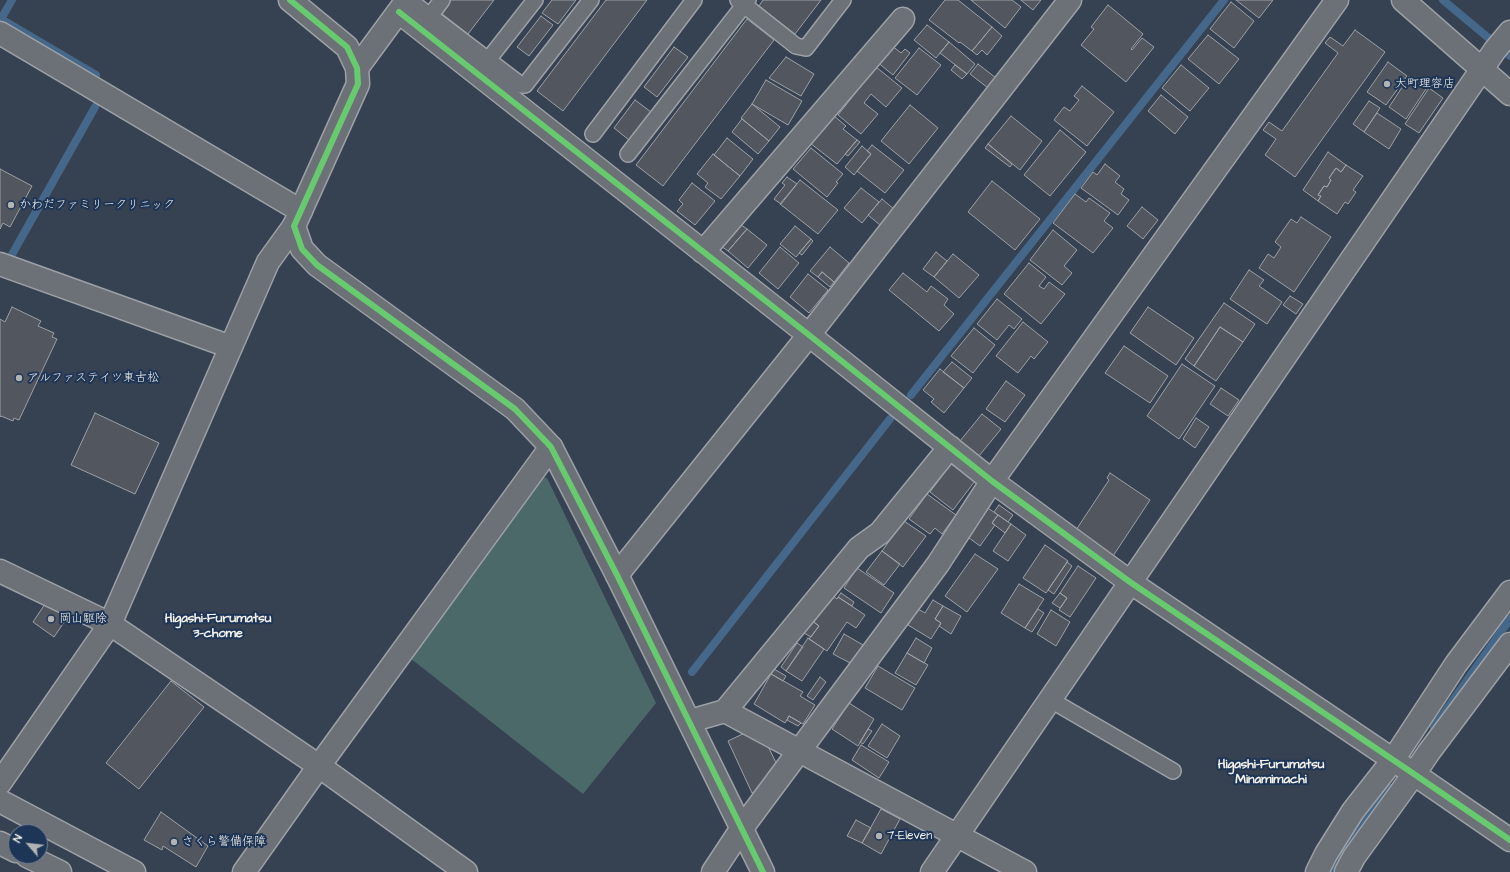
<!DOCTYPE html>
<html>
<head>
<meta charset="utf-8">
<style>
  body { margin:0 }
  #map { position:relative; width:1510px; height:872px; overflow:hidden; background:#364151; font-family:"Architects Daughter",sans-serif }
  canvas { display:block }
  .north { position:absolute; left:8px; top:824px; width:40px; height:40px; box-sizing:border-box; background:#1d3557; border:1px solid #738091; border-radius:50%; rotate:298deg; font-size:11px; font-weight:700; line-height:16px; text-align:center; color:#f4f1e8 }
  .north::after { content:''; display:block; margin:auto; width:14px; height:18px; background:#b2b3b3; clip-path:polygon(50% 0,100% 100%,50% 72%,0 100%) }
</style>
</head>
<body>
<div id="map">
<canvas width="1510" height="872"></canvas>
<div class="north">N</div>
</div>
<script>
const g = document.querySelector('canvas').getContext('2d');
g.lineJoin = 'round';
function paint(path, color) { g.fillStyle = color; g.fill(path, 'evenodd'); }
const toPath = rows => new Path2D(rows.map(r => 'M' + r).join(''));
function strokePath(path, color, width, dash) { g.strokeStyle = color; g.lineWidth = width; g.lineCap = dash ? 'butt' : 'round'; g.setLineDash(dash || []); g.stroke(path); }
function label(font, color, halo, rows, align = 'center') {
  g.font = font + ' "Architects Daughter","Klee One",sans-serif'; g.lineWidth = 4; g.setLineDash([]); g.textBaseline = 'middle'; g.strokeStyle = halo; g.fillStyle = color; for (const [text, x, y, turn = 0] of rows) {
    g.save(); g.translate(x, y); g.rotate((+turn || 0) * Math.PI / 180); g.textAlign = isNaN(turn) ? turn : align; if (halo) g.strokeText(text, 0, 0); g.fillText(text, 0, 0); g.restore();
  }
}
const green = toPath([
  [540,477,547,478,656,703,583,794,410,658]
]);
const stream = toPath([
  [12,0,1,19,96,75],
  [1443,0,1510,56],
  [10,258,95,107],
  [911,395,1224,0],
  [692,672,890,419],
  [1434,727,1510,619],
  [1334,872,1345,849,1390,788]
]);
const building = toPath([
  [450,0,494,0,468,34,441,13,450,0],
  [552,0,576,0,558,24,542,13,552,0],
  [606,0,647,0,563,111,537,91,606,0],
  [763,0,821,0,795,34,759,6,763,0],
  [945,0,958,0,992,27,972,51,960,42,959,43,929,20,945,0],
  [971,0,1012,0,1021,7,1005,28,971,0],
  [1021,0,1041,0,1033,10,1021,0],
  [1236,0,1273,0,1259,18,1236,0],
  [1231,2,1254,21,1234,48,1210,29,1231,2],
  [1108,5,1143,34,1131,49,1132,50,1142,38,1154,47,1126,82,1081,45,1094,29,1091,27,1108,5],
  [541,16,553,25,529,56,517,47,541,16],
  [747,19,774,40,663,186,636,165,747,19],
  [927,25,949,42,936,58,914,40,927,25],
  [992,27,1002,36,987,55,982,50,977,55,972,51,992,27],
  [1355,30,1385,52,1295,177,1265,155,1276,139,1263,130,1269,122,1282,131,1338,53,1325,43,1330,37,1343,46,1355,30],
  [1208,35,1239,59,1219,84,1188,59,1208,35],
  [949,42,975,64,967,74,940,53,949,42],
  [890,44,901,53,905,49,910,53,893,75,876,61,890,44],
  [674,47,688,57,657,97,644,87,674,47],
  [919,48,941,65,917,95,895,78,919,48],
  [786,57,814,74,801,96,769,78,786,57],
  [1388,62,1407,76,1386,105,1367,92,1388,62],
  [978,64,996,78,988,88,970,74,978,64],
  [955,65,967,74,962,79,951,70,955,65],
  [1181,65,1209,88,1190,111,1162,88,1181,65],
  [876,67,902,88,886,107,871,94,864,103,878,114,861,134,838,115,876,67],
  [1409,77,1426,89,1406,119,1389,107,1409,77],
  [766,80,802,101,788,125,752,104,766,80],
  [1082,86,1114,112,1087,146,1054,120,1064,107,1070,111,1079,100,1074,96,1082,86],
  [1429,88,1443,98,1419,133,1405,124,1429,88],
  [1161,95,1188,117,1175,134,1148,111,1161,95],
  [635,100,651,112,629,140,614,128,635,100],
  [1369,101,1380,108,1364,132,1353,124,1369,101],
  [752,104,780,127,769,141,741,118,752,104],
  [910,105,938,128,909,164,881,141,910,105],
  [1377,113,1401,129,1389,149,1364,132,1377,113],
  [833,115,846,126,843,129,857,140,837,164,810,143,833,115],
  [1011,116,1042,141,1020,170,988,144,1011,116],
  [742,119,769,141,758,154,732,132,742,119],
  [1060,130,1086,152,1050,196,1024,175,1060,130],
  [727,138,753,159,740,176,714,155,727,138],
  [857,140,860,142,848,156,845,154,857,140],
  [988,144,1012,164,1010,167,985,148,988,144],
  [872,145,904,170,885,193,857,171,871,154,867,151,872,145],
  [862,146,871,154,854,175,845,167,862,146],
  [811,148,843,174,836,182,838,183,827,197,793,169,811,148],
  [1328,152,1346,165,1341,172,1336,168,1329,178,1331,180,1327,187,1324,186,1318,195,1321,196,1318,201,1303,190,1328,152],
  [713,154,740,176,721,199,705,187,708,183,697,174,713,154],
  [1105,164,1120,176,1115,182,1124,189,1121,194,1129,200,1118,215,1081,188,1093,172,1097,175,1105,164],
  [1346,165,1363,176,1353,190,1356,192,1348,204,1345,202,1337,214,1318,201,1321,196,1318,195,1324,186,1327,187,1331,180,1329,178,1336,168,1341,172,1346,165],
  [0,169,32,186,10,227,3,223,0,229,0,169],
  [787,177,797,184,781,204,774,199,785,185,782,183,787,177],
  [800,180,838,210,818,234,780,204,800,180],
  [992,181,1040,219,1015,250,968,212,992,181],
  [692,183,715,201,695,225,677,211,683,204,679,200,692,183],
  [861,188,879,202,862,223,844,208,861,188],
  [1075,194,1086,202,1089,198,1110,213,1104,221,1113,228,1093,253,1053,223,1075,194],
  [882,199,894,209,880,225,868,215,882,199],
  [1142,207,1158,220,1143,239,1127,226,1142,207],
  [1301,217,1331,237,1294,292,1259,268,1268,254,1274,258,1281,247,1275,242,1291,219,1297,223,1301,217],
  [740,224,747,229,728,251,721,246,740,224],
  [795,226,811,239,796,257,780,244,795,226],
  [747,229,767,245,748,268,728,251,747,229],
  [1053,230,1077,250,1064,266,1072,273,1062,285,1030,260,1053,230],
  [811,239,813,241,802,255,799,253,811,239],
  [780,247,799,263,778,289,759,273,780,247],
  [830,247,849,263,834,282,822,272,818,277,810,271,830,247],
  [936,252,947,261,934,277,923,269,936,252],
  [953,254,979,275,959,298,934,277,953,254],
  [1029,263,1046,277,1039,286,1044,289,1049,282,1065,294,1041,324,1004,294,1029,263],
  [1249,270,1264,280,1259,286,1282,302,1267,324,1230,299,1249,270],
  [822,272,834,282,830,287,818,277,822,272],
  [903,273,927,292,931,286,948,299,944,305,954,314,939,331,889,290,903,273],
  [808,274,828,290,809,313,790,297,808,274],
  [1290,296,1303,304,1296,314,1283,305,1290,296],
  [997,299,1022,319,1014,329,1009,325,997,340,977,324,997,299],
  [1224,303,1255,324,1243,342,1220,327,1194,366,1185,359,1224,303],
  [12,307,41,321,38,326,54,333,52,337,57,339,19,420,14,418,13,421,1,416,0,417,0,319,5,322,12,307],
  [1148,307,1194,338,1176,365,1130,333,1148,307],
  [1023,322,1048,342,1034,359,1031,356,1018,373,996,356,1023,322],
  [1220,327,1243,342,1216,381,1194,366,1220,327],
  [974,328,995,345,973,373,951,356,974,328],
  [1124,346,1168,376,1150,403,1105,373,1124,346],
  [952,362,972,378,964,388,943,372,952,362],
  [1182,364,1215,386,1179,439,1147,416,1182,364],
  [940,369,964,388,944,413,931,402,934,399,923,390,940,369],
  [1006,381,1025,395,1005,422,986,409,1006,381],
  [1221,388,1239,400,1228,416,1210,404,1221,388],
  [95,413,159,443,135,494,71,465,95,413],
  [982,414,1001,429,979,456,960,441,982,414],
  [1196,418,1209,427,1195,448,1183,439,1196,418],
  [951,464,975,481,953,510,930,492,951,464],
  [1110,473,1150,500,1113,556,1076,530,1109,480,1107,478,1110,473],
  [927,494,956,515,942,534,935,528,930,534,909,519,927,494],
  [999,505,1013,515,1008,522,994,512,999,505],
  [985,506,998,515,992,523,995,525,980,546,965,535,985,506],
  [998,515,1011,524,1005,533,992,523,998,515],
  [904,521,926,536,903,567,882,551,904,521],
  [1011,524,1026,535,1008,561,993,551,1011,524],
  [1045,545,1068,561,1046,593,1023,578,1045,545],
  [882,551,900,564,884,585,866,572,882,551],
  [975,554,998,569,967,612,945,596,975,554],
  [1067,562,1072,566,1054,594,1048,590,1067,562],
  [1078,566,1096,578,1070,617,1059,610,1067,598,1060,593,1078,566],
  [857,568,894,593,881,613,844,588,857,568],
  [1019,584,1044,599,1025,628,1001,613,1019,584],
  [841,593,854,602,852,606,838,597,841,593],
  [1060,593,1067,598,1060,608,1052,603,1060,593],
  [833,596,837,599,838,597,865,615,856,628,847,622,827,651,809,639,819,626,814,622,833,596],
  [933,600,943,606,935,619,941,623,931,639,908,625,918,609,925,613,933,600],
  [47,601,69,615,54,637,33,622,47,601],
  [943,606,961,616,951,634,939,626,941,623,935,619,943,606],
  [1038,609,1044,613,1032,632,1025,628,1038,609],
  [1051,610,1070,622,1056,646,1037,634,1051,610],
  [812,621,819,626,811,637,804,633,812,621],
  [844,634,863,645,852,664,833,654,844,634],
  [808,638,824,649,802,681,786,671,808,638],
  [916,638,932,648,924,663,907,653,916,638],
  [797,643,803,647,786,671,781,667,797,643],
  [907,653,928,665,916,685,895,673,907,653],
  [878,666,915,688,902,710,865,688,878,666],
  [774,669,786,676,783,681,771,674,774,669],
  [771,674,803,692,800,696,815,705,803,724,789,716,785,723,754,704,771,674],
  [820,677,826,682,813,700,807,696,820,677],
  [171,681,204,707,139,789,106,763,171,681],
  [849,703,874,719,858,746,832,729,849,703],
  [789,716,801,723,798,726,787,720,789,716],
  [882,724,900,736,887,758,868,746,882,724],
  [868,729,872,731,863,744,860,742,868,729],
  [749,731,766,742,779,769,762,788,752,793,728,741,749,731],
  [861,745,889,762,879,778,852,760,861,745],
  [881,809,900,819,881,854,862,843,881,809],
  [161,812,208,846,196,867,163,846,162,850,144,840,161,812],
  [856,820,871,828,862,843,847,836,856,820]
]);
const service = toPath([
  [409,0,521,85,525,85,591,0],
  [738,0,796,46,806,48,843,0],
  [430,16,442,0],
  [488,60,535,0],
  [593,134,694,0],
  [628,154,748,0],
  [1049,699,1173,771]
]);
const minor = toPath([
  [399,12,809,335,992,481,1130,582,1414,774,1510,840],
  [0,33,301,211],
  [357,68,407,0],
  [703,252,903,19],
  [0,264,231,347],
  [0,571,110,624,319,766,466,872],
  [617,575,809,335,1070,0],
  [725,711,859,548,880,533,950,447],
  [690,721,725,711,1025,872],
  [0,783,110,624,268,262,294,226],
  [244,872,319,766,551,447],
  [713,872,742,828,938,564,992,481,1337,0],
  [932,872,1495,50,1510,32],
  [1317,872,1326,854,1353,811,1393,760,1456,664,1510,592],
  [1346,872,1354,857,1414,774,1429,752,1510,644]
]);
const tertiary = toPath([
  [290,0,347,47,357,68,358,84,294,226,302,249,317,265,515,409,551,447,617,575,763,872],
  [1403,0,1510,94],
  [0,801,134,872],
  [0,843,16,851],
  [27,856,60,872]
]);
const cycleway = toPath([
  [290,0,347,47,357,68,358,84,294,226,302,249,317,265,515,409,551,447,617,575,763,872],
  [399,12,809,335,992,481,1130,582,1414,774,1510,840]
]);
const markers = [
  [1387,84,4,"#b2b3b3"],
  [11,205,4,"#b2b3b3"],
  [19,378,4,"#b2b3b3"],
  [51,619,4,"#b2b3b3"],
  [879,836,4,"#b2b3b3"],
  [174,842,4,"#b2b3b3"]
];
const poiNames = [
  ["大町理容店",1395,84],
  ["かわだファミリークリニック",19,205],
  ["アルファステイツ東古松",27,378],
  ["岡山駆除",59,619],
  ["7-Eleven",887,836],
  ["さくら警備保障",182,842]
];
const neighbourhoodNames = [
  ["Higashi-Furumatsu",218,619],
  ["3-chome",218,634],
  ["Higashi-Furumatsu",1271,765],
  ["Minamimachi",1271,780]
];
paint(green, '#4c696a');
strokePath(stream, '#456789', 8);
paint(building, '#51565f');
strokePath(building, '#9ca1a6', 1);
strokePath(service, '#9ca1a6', 18);
strokePath(minor, '#9ca1a6', 25);
strokePath(tertiary, '#9ca1a6', 25);
strokePath(service, '#6c7077', 15);
strokePath(minor, '#6c7077', 22);
strokePath(tertiary, '#6c7077', 22);
strokePath(cycleway, '#67ca6e', 6);
for (const [x, y, r, color] of markers) { const dot = new Path2D(); dot.arc(x, y, r, 0, 2 * Math.PI); g.fillStyle = color; g.fill(dot); strokePath(dot, '#1d3557', 1.5); }
label('12px', '#f4f1e8', '#1d3557', poiNames, 'left');
label('bold 13px', '#f4f1e8', '#1d3557', neighbourhoodNames);
</script>
</body>
</html>
